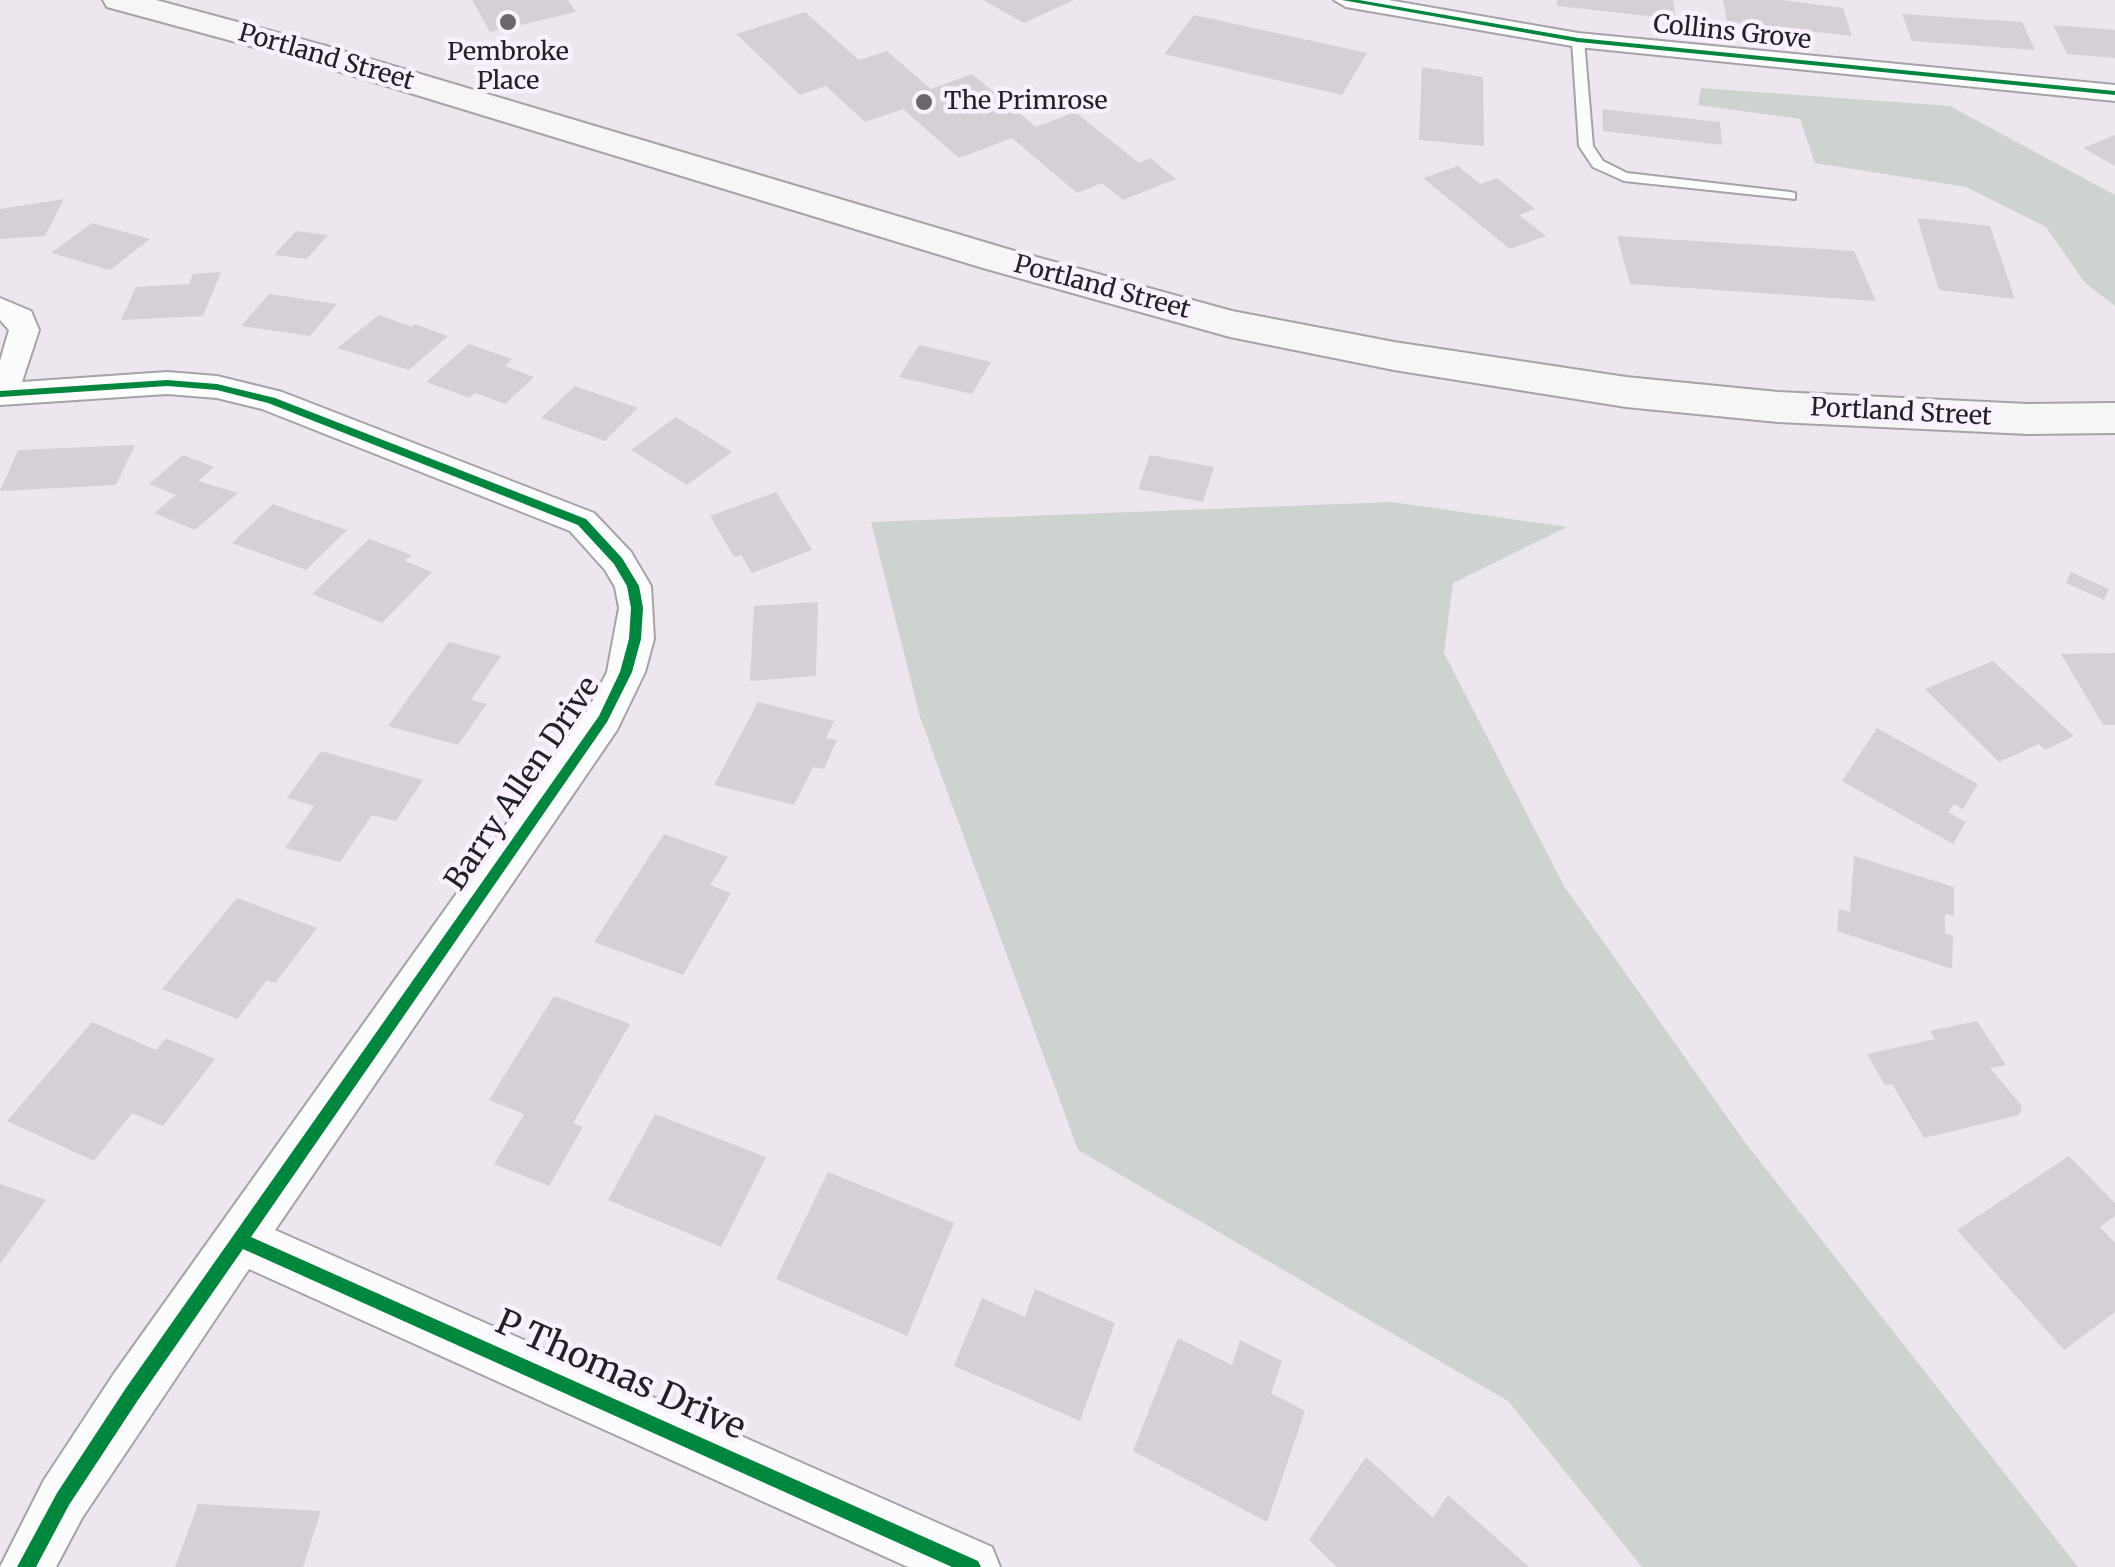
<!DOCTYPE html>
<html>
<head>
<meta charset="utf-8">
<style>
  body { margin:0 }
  canvas { display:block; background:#ede6ef }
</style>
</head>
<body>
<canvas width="2115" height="1567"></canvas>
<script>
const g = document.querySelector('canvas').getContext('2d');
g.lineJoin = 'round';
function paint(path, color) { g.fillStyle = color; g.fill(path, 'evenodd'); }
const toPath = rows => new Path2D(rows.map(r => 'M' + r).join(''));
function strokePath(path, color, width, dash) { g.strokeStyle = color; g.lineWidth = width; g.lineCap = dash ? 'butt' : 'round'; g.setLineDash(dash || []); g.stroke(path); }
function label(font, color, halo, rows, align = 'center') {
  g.font = font + ' Merriweather,serif'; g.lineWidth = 9; g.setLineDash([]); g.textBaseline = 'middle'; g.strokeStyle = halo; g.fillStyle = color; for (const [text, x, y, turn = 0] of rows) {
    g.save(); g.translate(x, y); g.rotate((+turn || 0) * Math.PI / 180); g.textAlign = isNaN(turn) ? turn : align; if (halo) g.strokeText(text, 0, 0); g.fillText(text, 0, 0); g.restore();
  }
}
const green = toPath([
  [1701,88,1950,106,2115,195,2115,306,2085,283,2046,227,1966,187,1815,163,1800,119,1698,105],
  [1392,502,1567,527,1453,583,1444,653,1564,886,1744,1141,2078,1567,1642,1567,1508,1401,1078,1150,920,717,871,522]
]);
const building = toPath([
  [472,0,568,0,576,12,490,32],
  [983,0,1074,0,1024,23],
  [1557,0,1673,0,1676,19,1557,6],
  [1723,0,1782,0,1843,8,1852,36,1727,22],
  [805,12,859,60,887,51,931,89,972,74,1036,127,1075,112,1139,163,1150,158,1176,179,1123,200,1102,183,1077,193,1012,138,959,158,903,109,865,122,826,86,800,95,736,34],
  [1902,14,2022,22,2035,50,1912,41],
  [1194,15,1367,53,1342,95,1164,54],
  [2053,25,2115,30,2115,58,2067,54],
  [1422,67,1483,77,1484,146,1419,140],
  [1602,109,1720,122,1722,145,1603,131],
  [2115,135,2115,166,2083,148],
  [1458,166,1480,184,1497,178,1535,209,1519,215,1546,236,1510,249,1423,178],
  [64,199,45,236,0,239,0,209],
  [1917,218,1990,226,2015,299,1939,290],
  [92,223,150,239,110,270,51,253],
  [296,231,328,235,307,259,274,255],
  [1617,236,1854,251,1876,301,1630,284],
  [221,272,203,316,121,320,136,287,189,284,193,274],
  [269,294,337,304,310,336,241,326],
  [379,315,412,327,415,324,448,336,409,370,337,348],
  [469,344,512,359,505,366,534,377,505,404,475,393,470,398,426,382],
  [919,345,991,362,972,394,899,377],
  [575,386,638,408,605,441,541,418],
  [676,417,732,452,687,485,631,450],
  [135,445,116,485,0,491,18,450],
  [183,455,214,467,198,481,238,493,195,530,154,513,176,495,149,484],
  [1150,455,1214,467,1203,502,1138,489],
  [776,492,812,550,752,573,741,555,734,557,710,516],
  [273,504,291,511,347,530,306,570,232,543],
  [369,539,412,555,405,561,432,572,382,623,312,594],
  [2071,572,2109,589,2104,600,2066,583],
  [818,602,816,676,750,681,754,606],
  [449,642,501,656,471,700,487,704,458,745,388,726],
  [2115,653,2115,725,2103,725,2061,654],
  [1993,661,2074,736,2045,750,2039,744,1999,762,1925,689],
  [758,702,834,721,826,738,837,740,824,769,813,767,794,805,714,785],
  [1877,728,1978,784,1963,809,1954,804,1948,812,1966,822,1953,844,1842,781],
  [321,751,423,780,396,821,372,815,340,862,285,848,314,806,287,798],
  [664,834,728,857,710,885,731,893,683,975,594,942],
  [1854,856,1954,887,1954,916,1945,914,1945,933,1953,936,1952,969,1837,931,1839,909,1850,912],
  [237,898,317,928,275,983,267,980,237,1019,162,989],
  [554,996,630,1024,573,1123,583,1127,549,1186,494,1164,524,1114,489,1100],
  [1977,1021,2006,1065,1990,1068,2022,1106,2019,1115,1924,1138,1892,1084,1885,1085,1867,1054,1935,1039,1930,1031],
  [92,1022,156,1050,166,1038,215,1059,163,1126,132,1113,94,1161,7,1121],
  [655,1114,766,1157,721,1247,608,1200],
  [2069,1156,2115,1203,2115,1216,2100,1227,2115,1243,2115,1312,2064,1350,1957,1230],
  [828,1172,954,1223,907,1336,776,1279],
  [0,1184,46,1200,0,1264],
  [1035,1289,1115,1323,1080,1421,954,1366,982,1298,1025,1317],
  [1178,1338,1232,1365,1240,1340,1282,1361,1271,1393,1305,1411,1267,1522,1133,1451],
  [1366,1457,1433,1518,1448,1495,1529,1567,1337,1567,1309,1540],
  [198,1504,321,1511,303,1567,175,1567]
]);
const lane = toPath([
  [1578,36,1584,40,1593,146,1603,161,1627,173,1790,192,1795,193,1795,199,1624,181,1593,167,1579,146,1572,40,1578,36]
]);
const street = toPath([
  [1334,0,1388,0,1578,33,2115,85,2115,101,1578,47,1346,7,1334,0],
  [0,298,31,311,39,330,22,382,167,372,217,376,282,392,594,513,631,552,651,586,654,639,645,672,617,730,275,1230,992,1547,1000,1567,908,1567,249,1269,82,1518,56,1567,0,1567,44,1480,113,1375,589,708,607,672,619,608,615,587,605,570,570,531,262,409,217,398,167,394,0,405,0,361,9,330,0,320,0,298]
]);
const secondary = toPath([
  [103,0,156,0,326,46,1011,250,1232,311,1394,342,1626,377,1778,392,2028,404,2115,403,2115,433,2028,434,1778,422,1626,407,1394,370,1230,337,983,268,302,60,107,7,103,0]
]);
const cycleway = toPath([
  [1342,0,1359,0,1578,38,2115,91,2115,95,1578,42,1342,0],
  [167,380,217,384,275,398,586,519,622,558,639,586,643,608,641,639,632,672,607,722,251,1237,978,1561,981,1567,952,1567,243,1249,138,1400,69,1505,36,1567,17,1567,57,1493,126,1388,599,716,620,672,629,639,631,608,627,586,614,564,578,525,268,403,217,390,167,386,0,397,0,391,167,380]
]);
const markers = [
  [508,22,10,"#6b656c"],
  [924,102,10,"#6b656c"]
];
const farStreetnames = [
  ["Collins Grove",1732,33,6],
  ["Portland Street",326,58,16],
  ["Portland Street",1102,288,15],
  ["Portland Street",1901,413,3]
];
const farPoinames = [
  ["Pembroke",508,53],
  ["Place",508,82],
  ["The Primrose",944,102,"left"]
];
const streetNames = [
  ["Barry Allen Drive",523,784,-56]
];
const nearStreetnames = [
  ["P Thomas Drive",620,1376,24]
];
paint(green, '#cdd4d0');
paint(building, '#d5cfd6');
strokePath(lane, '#a7a2a8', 4);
strokePath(street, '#a7a2a8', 4);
strokePath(secondary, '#a7a2a8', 4);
paint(lane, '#fcfbfd');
paint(street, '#fcfbfd');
paint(secondary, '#f8f5f7');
paint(cycleway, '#00873e');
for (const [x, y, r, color] of markers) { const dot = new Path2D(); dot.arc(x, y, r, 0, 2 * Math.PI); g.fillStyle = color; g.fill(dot); strokePath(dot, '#faf0fe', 4); }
label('25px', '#252026', '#faf0fe', farStreetnames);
label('25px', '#252026', '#faf0fe', farPoinames);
label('30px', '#252026', '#faf0fe', streetNames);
label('35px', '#252026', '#faf0fe', nearStreetnames);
</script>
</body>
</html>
